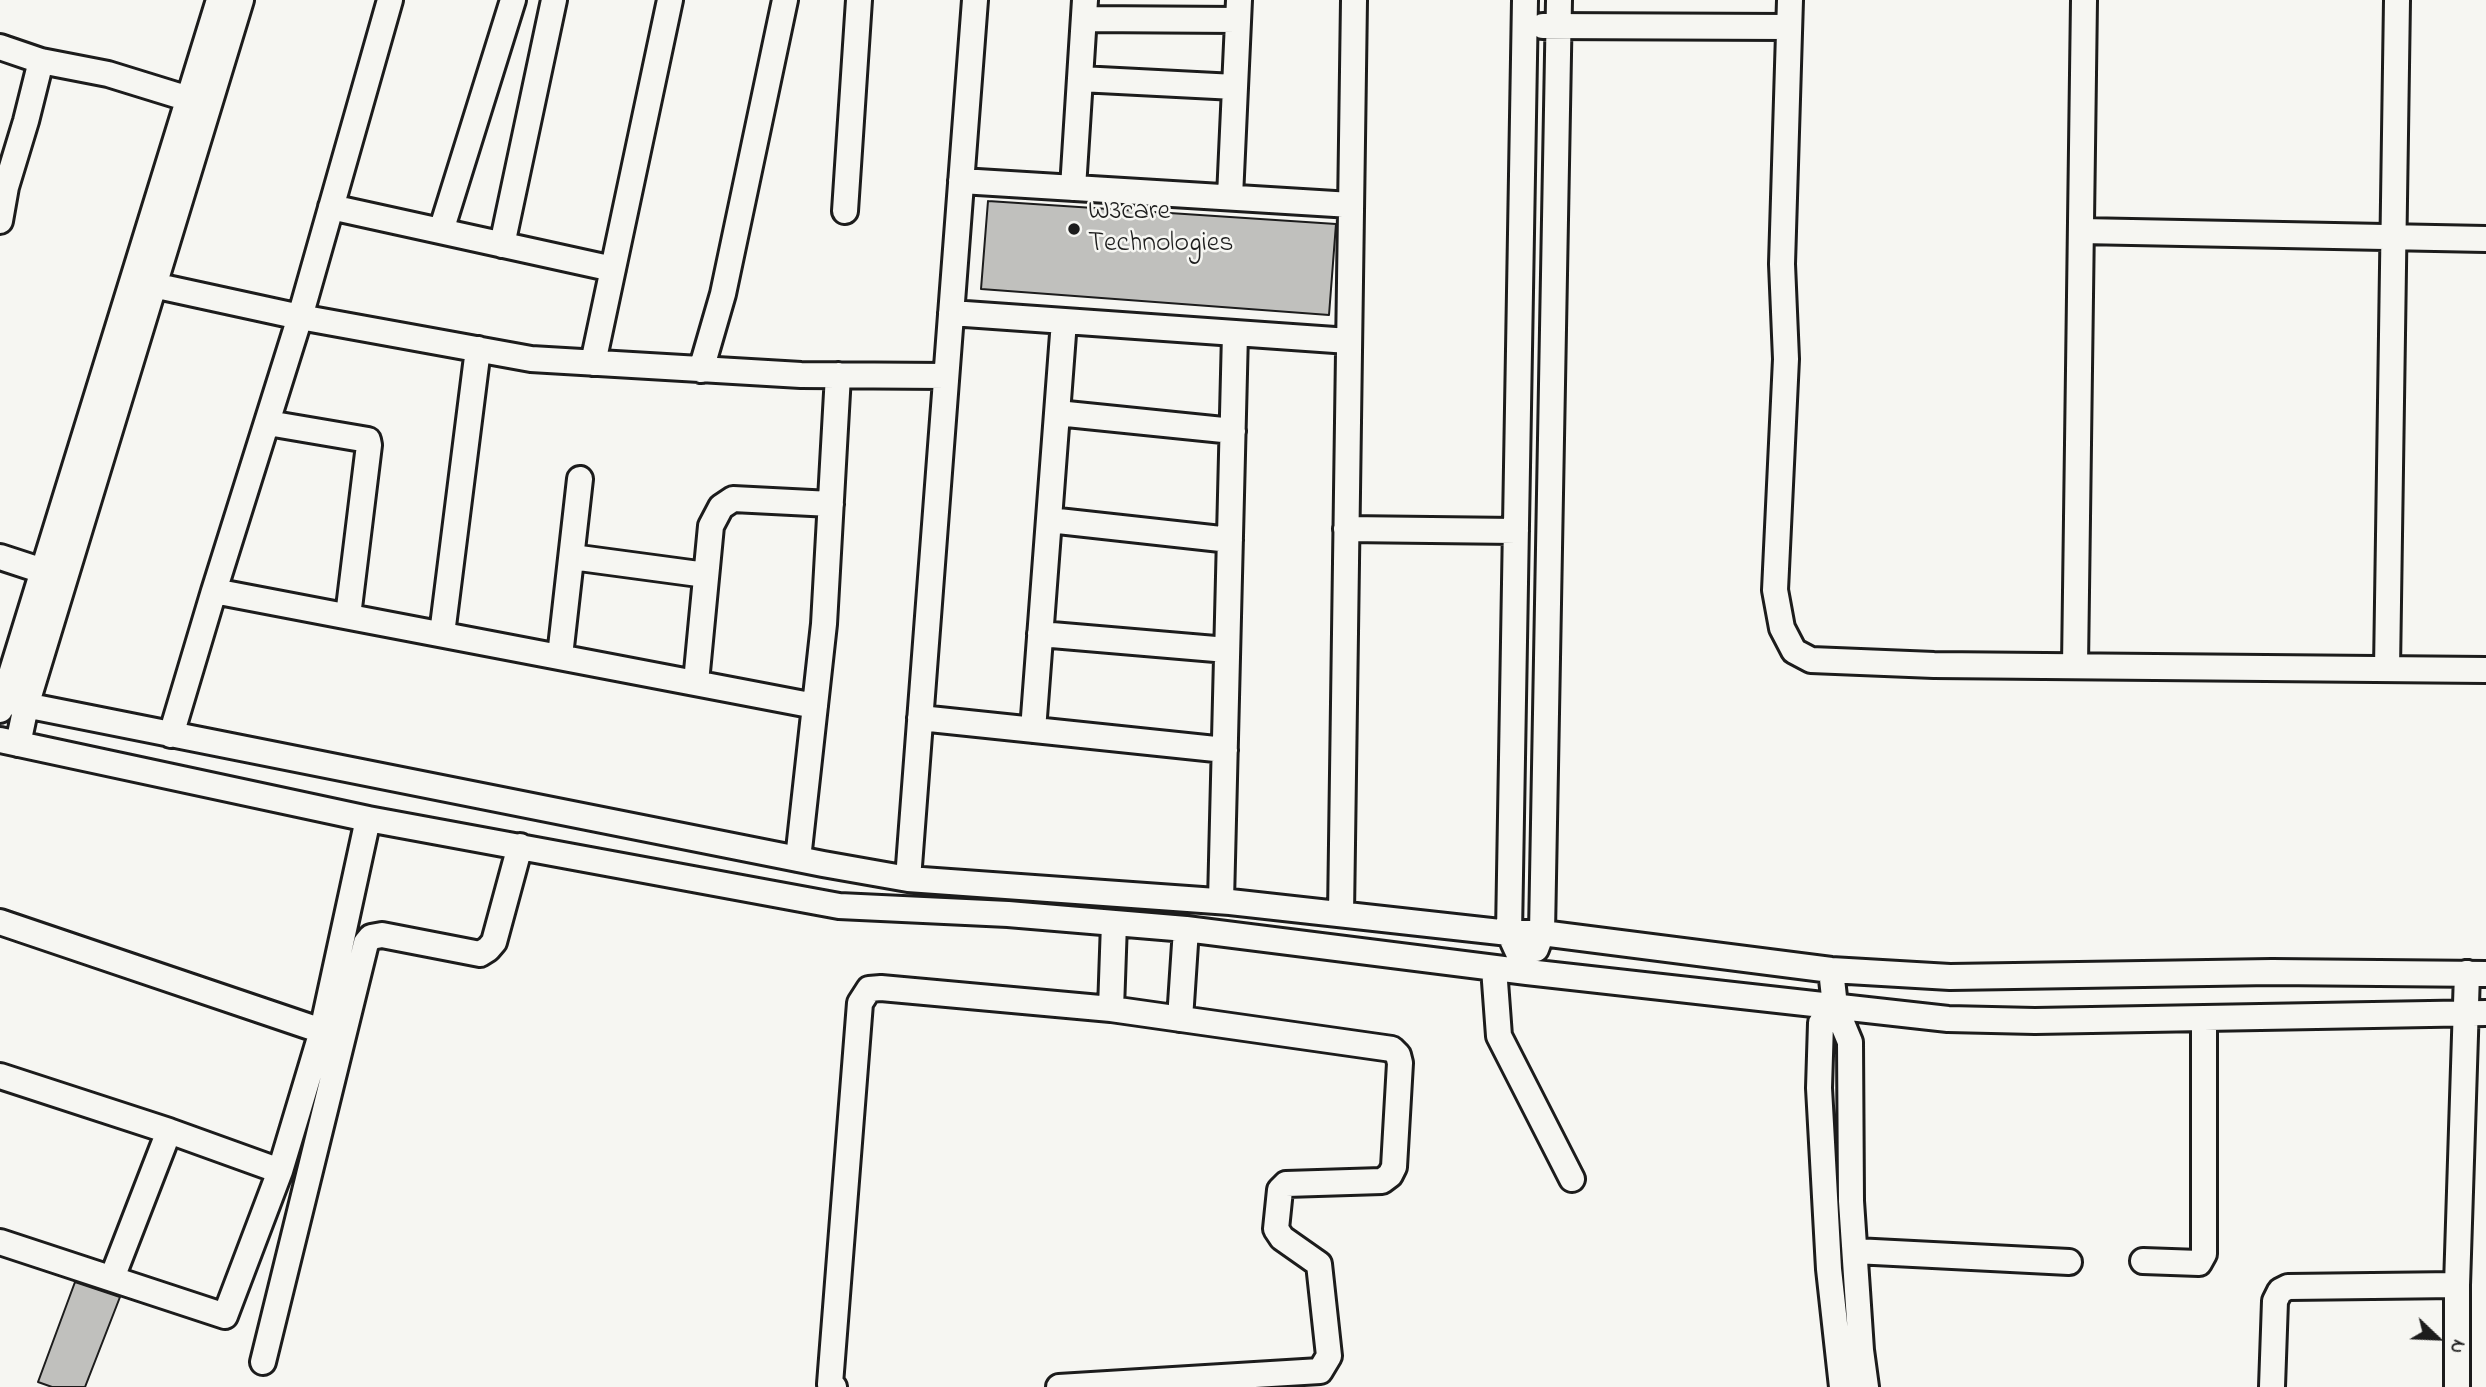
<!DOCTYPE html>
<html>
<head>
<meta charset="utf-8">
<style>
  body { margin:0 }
  #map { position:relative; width:2486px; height:1387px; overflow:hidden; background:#f6f6f2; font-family:"Indie Flower",sans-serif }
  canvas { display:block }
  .north { position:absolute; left:2402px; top:1303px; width:70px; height:70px; -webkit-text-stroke:5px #f6f6f2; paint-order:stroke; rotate:113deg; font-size:19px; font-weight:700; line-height:28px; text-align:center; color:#1c1c1c }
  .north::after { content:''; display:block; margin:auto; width:24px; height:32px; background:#1c1c1c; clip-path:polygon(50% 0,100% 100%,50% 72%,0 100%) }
</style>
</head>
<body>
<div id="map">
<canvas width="2486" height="1387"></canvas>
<div class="north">N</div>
</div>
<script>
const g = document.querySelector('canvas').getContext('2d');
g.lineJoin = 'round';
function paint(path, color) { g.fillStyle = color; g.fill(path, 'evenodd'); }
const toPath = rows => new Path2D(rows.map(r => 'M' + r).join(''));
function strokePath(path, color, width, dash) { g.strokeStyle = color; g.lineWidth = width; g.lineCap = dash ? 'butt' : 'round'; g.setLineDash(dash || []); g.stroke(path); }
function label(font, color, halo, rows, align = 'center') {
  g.font = font + ' "Indie Flower",sans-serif'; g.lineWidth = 5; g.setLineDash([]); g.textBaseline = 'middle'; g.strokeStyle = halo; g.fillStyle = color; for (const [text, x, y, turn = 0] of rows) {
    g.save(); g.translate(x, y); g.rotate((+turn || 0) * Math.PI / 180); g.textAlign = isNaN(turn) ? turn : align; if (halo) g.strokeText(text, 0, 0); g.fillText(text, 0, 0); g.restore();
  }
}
const building = toPath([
  [988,201,1336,224,1329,315,981,289,988,201],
  [75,1282,120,1297,85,1387,52,1387,38,1382,75,1282]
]);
const minor = toPath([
  [390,0,300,317,214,591,815,706],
  [1525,0,1509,933,1527,972],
  [1790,0,1782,264,1786,359,1775,590,1782,628,1794,651,1811,660,1934,665,2486,670],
  [1084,19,1238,20],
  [1543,26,1788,27],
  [0,47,41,61,108,74,189,99],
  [1080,79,1235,87],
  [961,181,1351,205],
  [1073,188,1085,0],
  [1230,197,1239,0],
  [331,207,613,269],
  [845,211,859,0],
  [0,221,6,187,26,121,41,61],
  [441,231,513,0],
  [2081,231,2486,239],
  [502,245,554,0],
  [153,285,300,317,531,359,801,375,946,376],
  [951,313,1349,341],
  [593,363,670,0],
  [701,370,723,294,785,0],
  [1057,413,1233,431],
  [268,423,368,440,369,445,348,616],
  [1049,520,1230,540],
  [1346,529,1516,531],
  [0,557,43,571],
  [572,557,706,575],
  [442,634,478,349],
  [1040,634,1227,650],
  [560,656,580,479],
  [2075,666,2084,0],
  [2387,669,2397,0],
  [696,682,711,526,721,507,733,499,831,504],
  [0,700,823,864,908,879,1230,902,1509,933,1542,933,1831,970,1950,977,2272,972,2486,974],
  [0,710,219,0],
  [920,718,1225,750],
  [1033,730,1064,321],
  [171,735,214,591],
  [0,740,368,819,839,906,1008,914,1186,929,1527,972,1948,1019,2035,1021,2486,1013],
  [18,744,26,706,241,0],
  [798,859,824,624,838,375],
  [908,879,975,0],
  [1221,901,1235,333],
  [1341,914,1354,0],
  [0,922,322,1031],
  [1536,949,1542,933,1559,0],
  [1494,968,1499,1036,1572,1179],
  [1831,970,1835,1006,1850,1042,1851,1201,1861,1350,1866,1387],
  [1835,1006,1821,1023,1819,1088,1829,1269,1842,1387],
  [1180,1019,1186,929],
  [0,1076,169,1131,280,1171],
  [0,1242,225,1316,280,1171,322,1031,368,819],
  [1855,1251,2069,1262],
  [2143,1261,2199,1263,2204,1254,2204,1018],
  [112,1278,169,1131],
  [263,1362,366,943,371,937,382,935,480,954,488,949,494,942,520,846],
  [834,1387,830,1384,860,1003,869,989,881,988,1111,1009,1114,923],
  [1059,1387,1320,1371,1329,1356,1319,1264,1282,1238,1276,1229,1280,1190,1286,1184,1382,1181,1390,1175,1394,1167,1400,1063,1398,1055,1392,1049,1111,1009],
  [2272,1387,2275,1301,2280,1291,2288,1287,2457,1285],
  [2457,1387,2457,1285,2467,973]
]);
const markers = [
  [1074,229,7,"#1c1c1c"]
];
const poiNames = [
  ["W3care",1088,213],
  ["Technologies",1088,245]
];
paint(building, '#c0c0bd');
strokePath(building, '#1c1c1c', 2);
strokePath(minor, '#1c1c1c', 30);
strokePath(minor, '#f6f6f2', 24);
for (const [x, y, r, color] of markers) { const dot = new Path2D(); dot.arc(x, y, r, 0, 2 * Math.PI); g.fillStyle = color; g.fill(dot); strokePath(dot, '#f6f6f2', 2.5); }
label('28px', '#1c1c1c', '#f6f6f2', poiNames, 'left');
</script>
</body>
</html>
